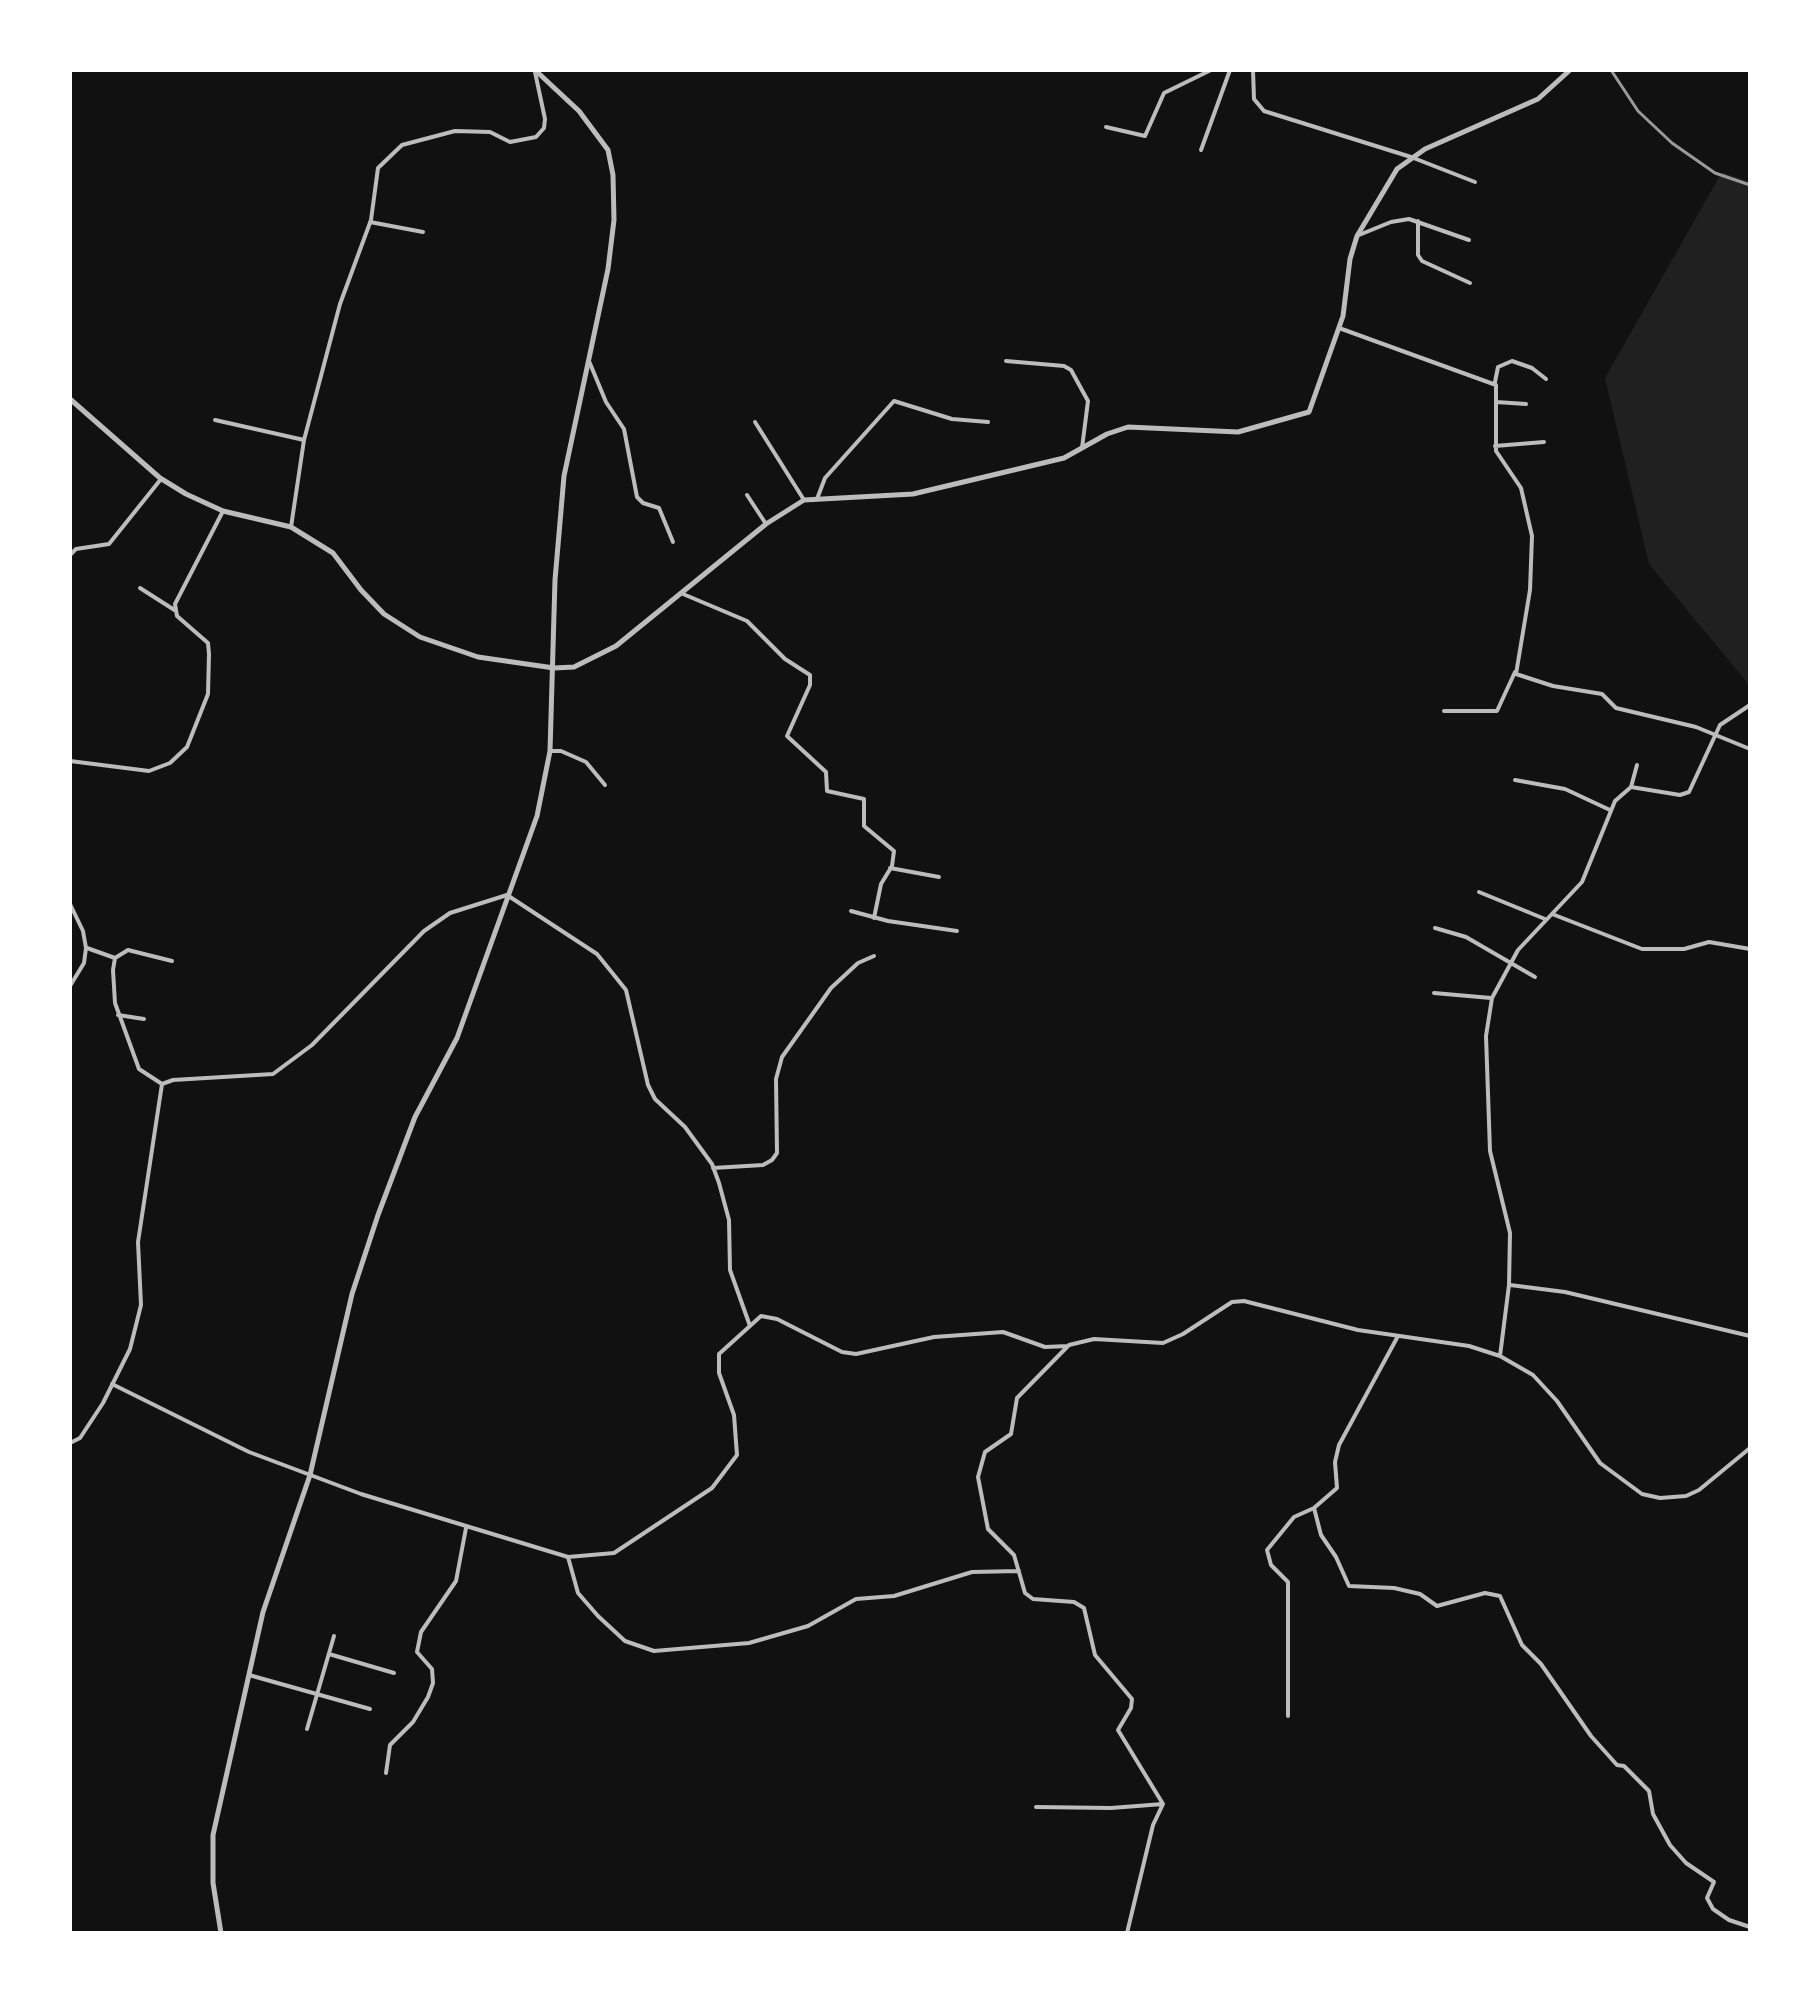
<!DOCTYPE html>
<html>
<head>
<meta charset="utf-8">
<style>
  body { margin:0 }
  #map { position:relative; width:1820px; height:2003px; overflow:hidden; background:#111; font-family:Rubik,sans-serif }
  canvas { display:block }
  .frame { position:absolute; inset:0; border:72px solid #fff; pointer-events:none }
</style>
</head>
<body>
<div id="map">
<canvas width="1820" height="2003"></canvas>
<div class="frame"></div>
</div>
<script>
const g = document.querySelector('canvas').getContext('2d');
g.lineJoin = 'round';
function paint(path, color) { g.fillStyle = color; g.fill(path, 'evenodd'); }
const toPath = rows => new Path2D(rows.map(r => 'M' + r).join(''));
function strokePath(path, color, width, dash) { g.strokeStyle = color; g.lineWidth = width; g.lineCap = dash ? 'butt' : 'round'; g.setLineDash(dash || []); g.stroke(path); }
const green = toPath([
  [1722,172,1750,182,1750,686,1649,564,1605,378]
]);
const minor = toPath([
  [1253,70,1254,99,1264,111,1411,157,1475,182],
  [1106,127,1145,136,1164,93,1211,70],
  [1201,150,1230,70],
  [1418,221,1418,255,1422,261,1470,283],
  [370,222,423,232],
  [1359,235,1391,222,1409,219,1469,240],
  [1339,328,1496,385,1496,451,1521,488,1532,536,1530,590,1516,674,1553,686,1602,694,1616,708,1696,727,1750,749],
  [589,361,606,402,624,429,637,497,643,503,659,508,673,542],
  [1006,361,1064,366,1071,370,1088,401,1082,448],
  [1495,382,1498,367,1512,361,1532,368,1546,379],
  [1496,402,1526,404],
  [215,420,304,440],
  [755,422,804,500],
  [1495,446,1544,442],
  [747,495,766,524],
  [817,499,825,478,894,401,952,419,988,422],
  [291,527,304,440,340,304,371,220,378,168,402,145,455,131,490,132,510,142,536,137,544,128,545,119,535,72],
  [70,555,76,549,109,544,161,479],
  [140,588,176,611],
  [683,594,747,621,785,659,810,675,810,685,787,736,826,772,827,791,864,799,864,826,894,851,892,866,881,884,874,918],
  [1444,711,1497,711,1515,672],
  [550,751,561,751,586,762,605,785],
  [70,761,149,771,170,763,187,747,208,694,209,654,208,643,177,616,175,604,223,511],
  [1515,780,1565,789,1610,810],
  [1631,787,1637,765],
  [890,868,939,877],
  [1479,892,1545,919],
  [70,904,83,931,86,948,84,963,70,986],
  [851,911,888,921,957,931],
  [1552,914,1642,949,1684,949,1709,942,1750,949],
  [1435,928,1466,937,1535,977],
  [87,948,115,958],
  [1434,993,1491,998],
  [118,1015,144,1019],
  [162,1084,139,1069,115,1003,113,970,115,958,128,950,172,961],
  [713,1168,763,1165,772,1160,777,1153,776,1079,782,1057,831,988,858,963,874,956],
  [1510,1285,1565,1292,1750,1336],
  [1069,1345,1094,1339,1163,1343,1183,1334,1232,1302,1244,1301,1358,1330,1469,1346,1500,1356,1533,1375,1557,1401,1600,1463,1642,1494,1660,1498,1686,1496,1699,1490,1750,1448],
  [1500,1356,1509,1285,1510,1233,1490,1151,1486,1036,1492,998,1518,950,1582,882,1615,801,1631,787,1680,795,1689,792,1720,725,1750,705],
  [112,1384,249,1452,361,1494,568,1557,614,1553,712,1488,737,1455,734,1415,719,1373,719,1354,761,1316,777,1319,842,1352,856,1354,934,1337,1003,1332,1045,1347,1068,1346,1017,1398,1011,1434,985,1452,978,1477,988,1529,1014,1555,1025,1593,1033,1599,1074,1602,1084,1608,1095,1655,1132,1699,1131,1708,1118,1730,1163,1804,1153,1825,1127,1933],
  [70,1443,80,1438,103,1403,130,1349,141,1305,138,1242,162,1084,173,1080,273,1074,312,1045,424,931,450,913,507,895,597,954,626,990,648,1085,655,1099,685,1127,712,1164,719,1183,729,1220,730,1270,750,1326],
  [1314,1508,1321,1535,1336,1557,1349,1586,1394,1588,1420,1594,1437,1606,1485,1593,1500,1596,1522,1645,1541,1664,1591,1736,1617,1765,1624,1766,1649,1791,1653,1814,1670,1845,1686,1863,1714,1882,1707,1898,1713,1909,1729,1920,1750,1927],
  [568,1557,578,1593,598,1616,625,1641,654,1651,749,1643,808,1626,856,1599,894,1596,972,1572,1019,1571],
  [329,1654,394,1673],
  [249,1675,370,1709],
  [1288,1716,1288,1582,1271,1565,1267,1550,1294,1517,1314,1508,1337,1488,1335,1462,1339,1445,1398,1336],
  [307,1729,334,1636],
  [386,1773,390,1745,413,1722,428,1697,433,1683,432,1669,417,1652,421,1632,456,1581,466,1528],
  [1036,1807,1111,1808,1163,1804]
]);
const tertiary = toPath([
  [70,399,160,478,186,494,223,511,291,527,333,553,361,590,384,614,420,637,478,657,554,668,574,667,616,646,766,524,804,500,913,494,1064,458,1107,434,1128,427,1238,432,1309,412,1343,316,1350,259,1357,236,1397,169,1425,149,1538,99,1570,70],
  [221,1933,213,1883,213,1835,263,1612,310,1475,352,1294,378,1215,415,1117,457,1038,537,816,550,751,555,580,564,476,608,269,614,220,613,175,608,150,579,111,535,70]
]);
const rail = toPath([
  [1611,70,1638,111,1672,143,1715,173,1750,185]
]);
paint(green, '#202020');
strokePath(minor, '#bcbcbc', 4);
strokePath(tertiary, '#bcbcbc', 5);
strokePath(rail, '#9a9a9a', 3);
</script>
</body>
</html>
